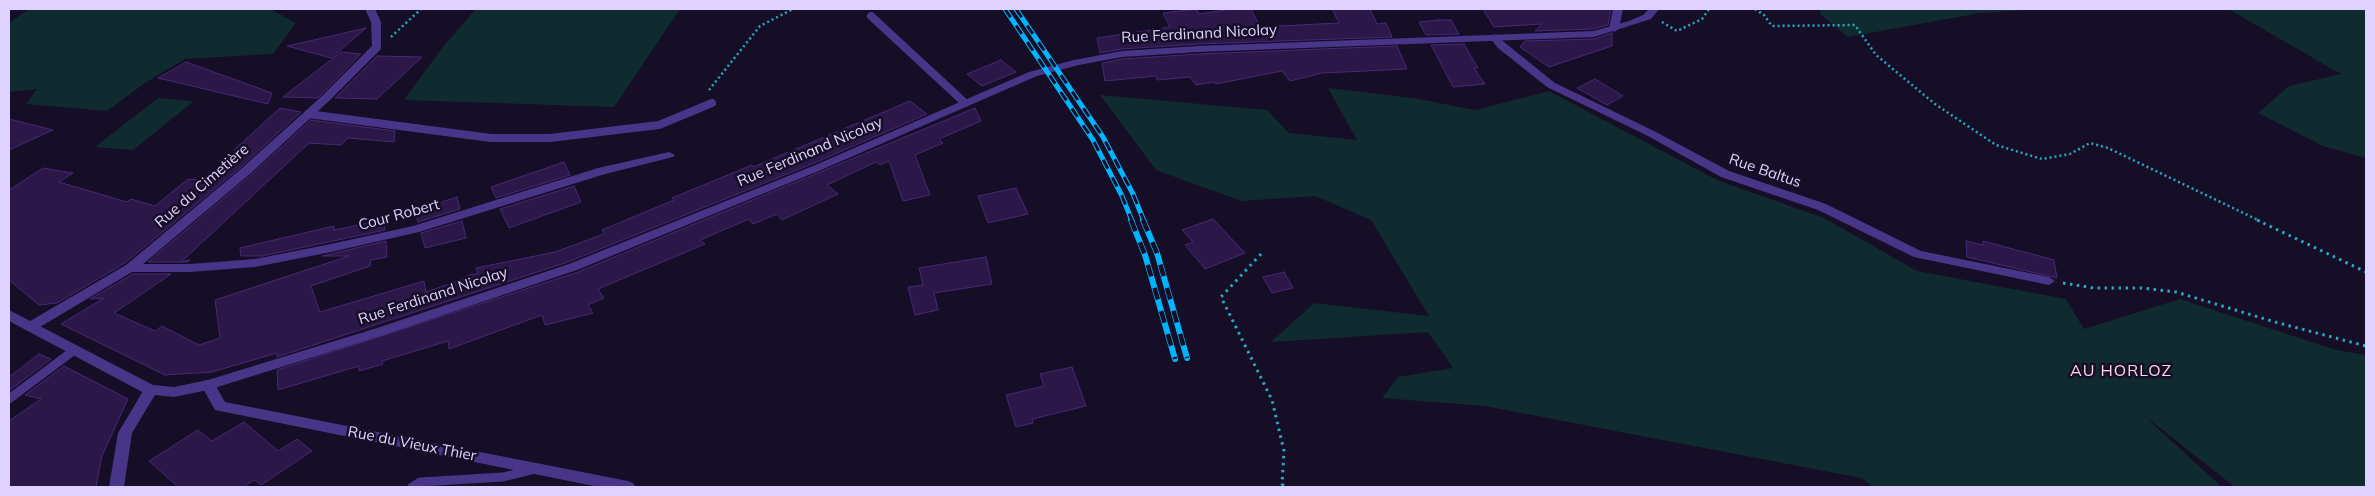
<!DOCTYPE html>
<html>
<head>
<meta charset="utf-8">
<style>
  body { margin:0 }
  #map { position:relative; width:2375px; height:496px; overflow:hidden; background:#160d26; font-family:Mulish,sans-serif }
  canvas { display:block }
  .frame { position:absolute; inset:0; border:10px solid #e0d2ff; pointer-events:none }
</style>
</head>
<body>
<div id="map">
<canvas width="2375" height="496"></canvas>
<div class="frame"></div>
</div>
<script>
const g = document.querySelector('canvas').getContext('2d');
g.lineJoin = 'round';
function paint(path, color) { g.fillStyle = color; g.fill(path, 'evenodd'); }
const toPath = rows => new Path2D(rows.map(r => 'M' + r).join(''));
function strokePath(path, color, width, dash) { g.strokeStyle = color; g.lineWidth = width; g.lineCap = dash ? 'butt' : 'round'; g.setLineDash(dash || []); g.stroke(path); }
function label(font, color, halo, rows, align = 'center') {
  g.font = font + ' Mulish,sans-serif'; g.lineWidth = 5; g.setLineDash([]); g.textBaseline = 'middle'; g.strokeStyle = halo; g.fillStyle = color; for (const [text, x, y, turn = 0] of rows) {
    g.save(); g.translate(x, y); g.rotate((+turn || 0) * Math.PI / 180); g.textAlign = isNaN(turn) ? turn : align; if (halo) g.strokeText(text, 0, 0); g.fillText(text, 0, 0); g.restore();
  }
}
const green = toPath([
  [29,9,270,9,296,23,273,54,185,59,145,83,107,111,26,104,37,89,9,92,9,23],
  [476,9,680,9,614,107,404,100,442,48],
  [1820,9,2045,9,1980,13,1848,37,1820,14],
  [2228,9,2366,9,2366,158,2323,146,2258,113,2289,86,2341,74],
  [1328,88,1413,98,1475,110,1549,91,1717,180,1824,218,1917,271,2066,299,2084,329,2180,299,2336,350,2366,355,2366,487,2235,487,2142,414,2222,487,1873,487,1861,478,1485,406,1382,398,1398,377,1453,368,1428,332,1271,342,1314,303,1429,316,1371,220,1315,196,1241,201,1156,170,1100,95,1267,110,1289,133,1357,140],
  [158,98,194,101,133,150,95,147]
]);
const building = toPath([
  [1197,9,1199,14,1232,9,1251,9,1260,27,1339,23,1332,9,1370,9,1377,24,1386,23,1392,37,1198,44,1122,49,1100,53,1097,38,1170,27,1163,13,1197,9],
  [1483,9,1611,9,1608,25,1594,29,1535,31,1542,24,1494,27,1483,9],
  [1439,20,1451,20,1459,34,1426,35,1419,22,1439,20],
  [366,28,331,58,287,46,327,37,366,28],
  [1612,33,1612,46,1549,67,1520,47,1525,41,1594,39,1612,33],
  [1464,44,1478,68,1474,68,1485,84,1453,87,1431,45,1464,44],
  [1397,46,1407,69,1322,73,1290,81,1282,71,1216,84,1214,82,1196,85,1190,77,1157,80,1156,76,1105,81,1102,63,1122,59,1198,54,1397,46],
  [341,52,361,54,318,98,283,97,341,52],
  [377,56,422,57,377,99,335,98,377,56],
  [1001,60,1016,72,982,86,967,74,1001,60],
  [186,62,272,93,268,104,158,78,186,62],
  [1595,79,1623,96,1607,105,1577,88,1595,79],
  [910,101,927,114,812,164,568,262,277,357,277,353,212,372,165,375,61,324,104,298,90,299,133,274,171,274,114,313,155,331,162,326,199,345,220,338,215,300,349,256,322,256,386,241,387,257,371,260,370,266,311,286,320,312,424,281,426,292,467,278,466,276,478,273,476,268,555,252,604,234,602,230,674,200,672,198,752,165,753,167,910,101],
  [280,108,301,112,241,167,125,263,57,303,39,305,9,280,9,190,43,168,73,173,59,182,127,202,131,199,155,206,188,179,208,180,243,152,234,150,280,108],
  [975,108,981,121,939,139,943,143,915,155,930,195,903,201,889,161,880,165,876,162,827,185,838,194,782,220,777,214,753,224,749,219,700,240,705,244,598,289,604,298,588,305,593,313,545,325,542,315,449,349,448,341,382,361,383,364,359,371,359,366,278,390,277,370,578,272,975,108],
  [9,119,53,130,9,150,9,119],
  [311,120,395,131,394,142,348,138,341,145,309,143,181,262,190,260,187,262,148,262,251,175,311,120],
  [564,162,570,175,496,198,491,187,564,162],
  [574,186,581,202,509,228,500,209,574,186],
  [1016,188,1028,214,988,223,978,196,1016,188],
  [457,197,460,209,418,222,415,211,457,197],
  [1213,219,1245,253,1205,269,1185,245,1193,242,1182,230,1213,219],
  [384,220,385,230,262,256,241,256,240,248,334,226,334,230,384,220],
  [462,221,466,238,425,248,421,233,462,221],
  [1966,241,1983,245,1983,241,2054,260,2057,278,1967,257,1966,241],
  [986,257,992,284,934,293,938,310,915,315,908,287,923,285,919,268,986,257],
  [1284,272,1293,288,1272,293,1263,277,1284,272],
  [39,354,51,359,9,391,9,377,39,354],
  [64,366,128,399,102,456,96,487,9,487,9,421,41,399,25,395,64,366],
  [1072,367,1086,406,1032,419,1033,423,1016,427,1006,395,1044,386,1040,374,1072,367],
  [244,422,278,451,297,439,312,451,261,485,254,480,243,487,178,487,149,461,198,430,212,441,244,422]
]);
const pathFar1 = toPath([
  [1755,9,1764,15,1772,26,1855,25,1876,55,1935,104,1996,145,2042,159,2070,154,2090,143,2108,148,2260,221],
  [1662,22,1677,31,1702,19,1709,9],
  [391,37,421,9],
  [709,90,760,26,793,9]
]);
const path = toPath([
  [2257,220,2366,272],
  [1261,254,1221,297,1272,400,1284,451,1282,484,1285,487],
  [2063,283,2094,288,2142,288,2176,292,2275,322,2366,346]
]);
const serviceFar1 = toPath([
  [871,16,965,103],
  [308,114,491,138,550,138,659,125,712,103]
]);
const service = toPath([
  [9,399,73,351],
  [412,487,420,482,503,477,536,469]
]);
const minor = toPath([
  [365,9,375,9,381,22,381,49,330,100,250,174,143,264,190,264,255,259,331,244,413,226,598,168,669,152,675,155,673,157,605,174,419,232,331,252,255,267,190,272,132,272,35,330,25,330,23,327,25,324,126,265,242,168,322,96,372,46,371,22,365,9],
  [1613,9,1623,9,1619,29,1614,32,1609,29,1613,9],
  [1494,34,1555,83,1656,132,1729,171,1826,204,1921,251,2049,277,2055,281,2049,285,1914,257,1818,210,1721,177,1648,136,1547,87,1498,48,1489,37,1494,34],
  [208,380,213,381,225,402,628,481,633,483,636,487,599,487,220,411,215,410,201,385,203,381,208,380],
  [151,385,156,386,158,390,132,433,124,487,109,487,118,433,146,386,151,385]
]);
const tertiary = toPath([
  [1649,9,1659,9,1651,19,1594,37,1198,52,1122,57,1079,65,1037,76,821,170,577,270,387,334,208,390,174,397,146,394,9,321,9,310,153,385,174,387,208,380,377,328,569,264,813,166,1029,72,1074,60,1122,51,1198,46,1594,31,1629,21,1643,15,1649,9]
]);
const railFar1 = toPath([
  [1005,9,1093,140,1122,196,1132,221],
  [1016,9,1103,137,1133,194,1144,221]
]);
const rail = toPath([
  [1131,220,1145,255,1175,359],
  [1143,220,1157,253,1187,358]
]);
const streetNames = [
  ["Rue Ferdinand Nicolay",1199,34,-3],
  ["Rue Ferdinand Nicolay",810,152,-23],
  ["Rue Baltus",1765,171,19],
  ["Rue du Cimetière",202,186,-41],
  ["Cour Robert",399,215,-15],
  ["Rue Ferdinand Nicolay",433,296,-18],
  ["Rue du Vieux Thier",412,444,11]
];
const neighbourhoodNames = [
  ["AU HORLOZ",2121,371]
];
paint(green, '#102b30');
paint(building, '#2b1848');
strokePath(building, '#472876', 1);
strokePath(pathFar1, '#27aabf', 2.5, [2, 3]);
strokePath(path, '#27aabf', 3, [2.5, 4.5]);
strokePath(serviceFar1, '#483588', 8);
strokePath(service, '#483588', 9);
paint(minor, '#483588');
paint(tertiary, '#483588');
strokePath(railFar1, '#00b3fd', 5);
strokePath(rail, '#00b3fd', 6);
strokePath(railFar1, '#160d26', 3, [10]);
strokePath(rail, '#160d26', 4.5, [12]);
label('15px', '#e0d2ff', '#160d26', streetNames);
g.letterSpacing = '1px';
label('16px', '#ffd4e7', '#160d26', neighbourhoodNames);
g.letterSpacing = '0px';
</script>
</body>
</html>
